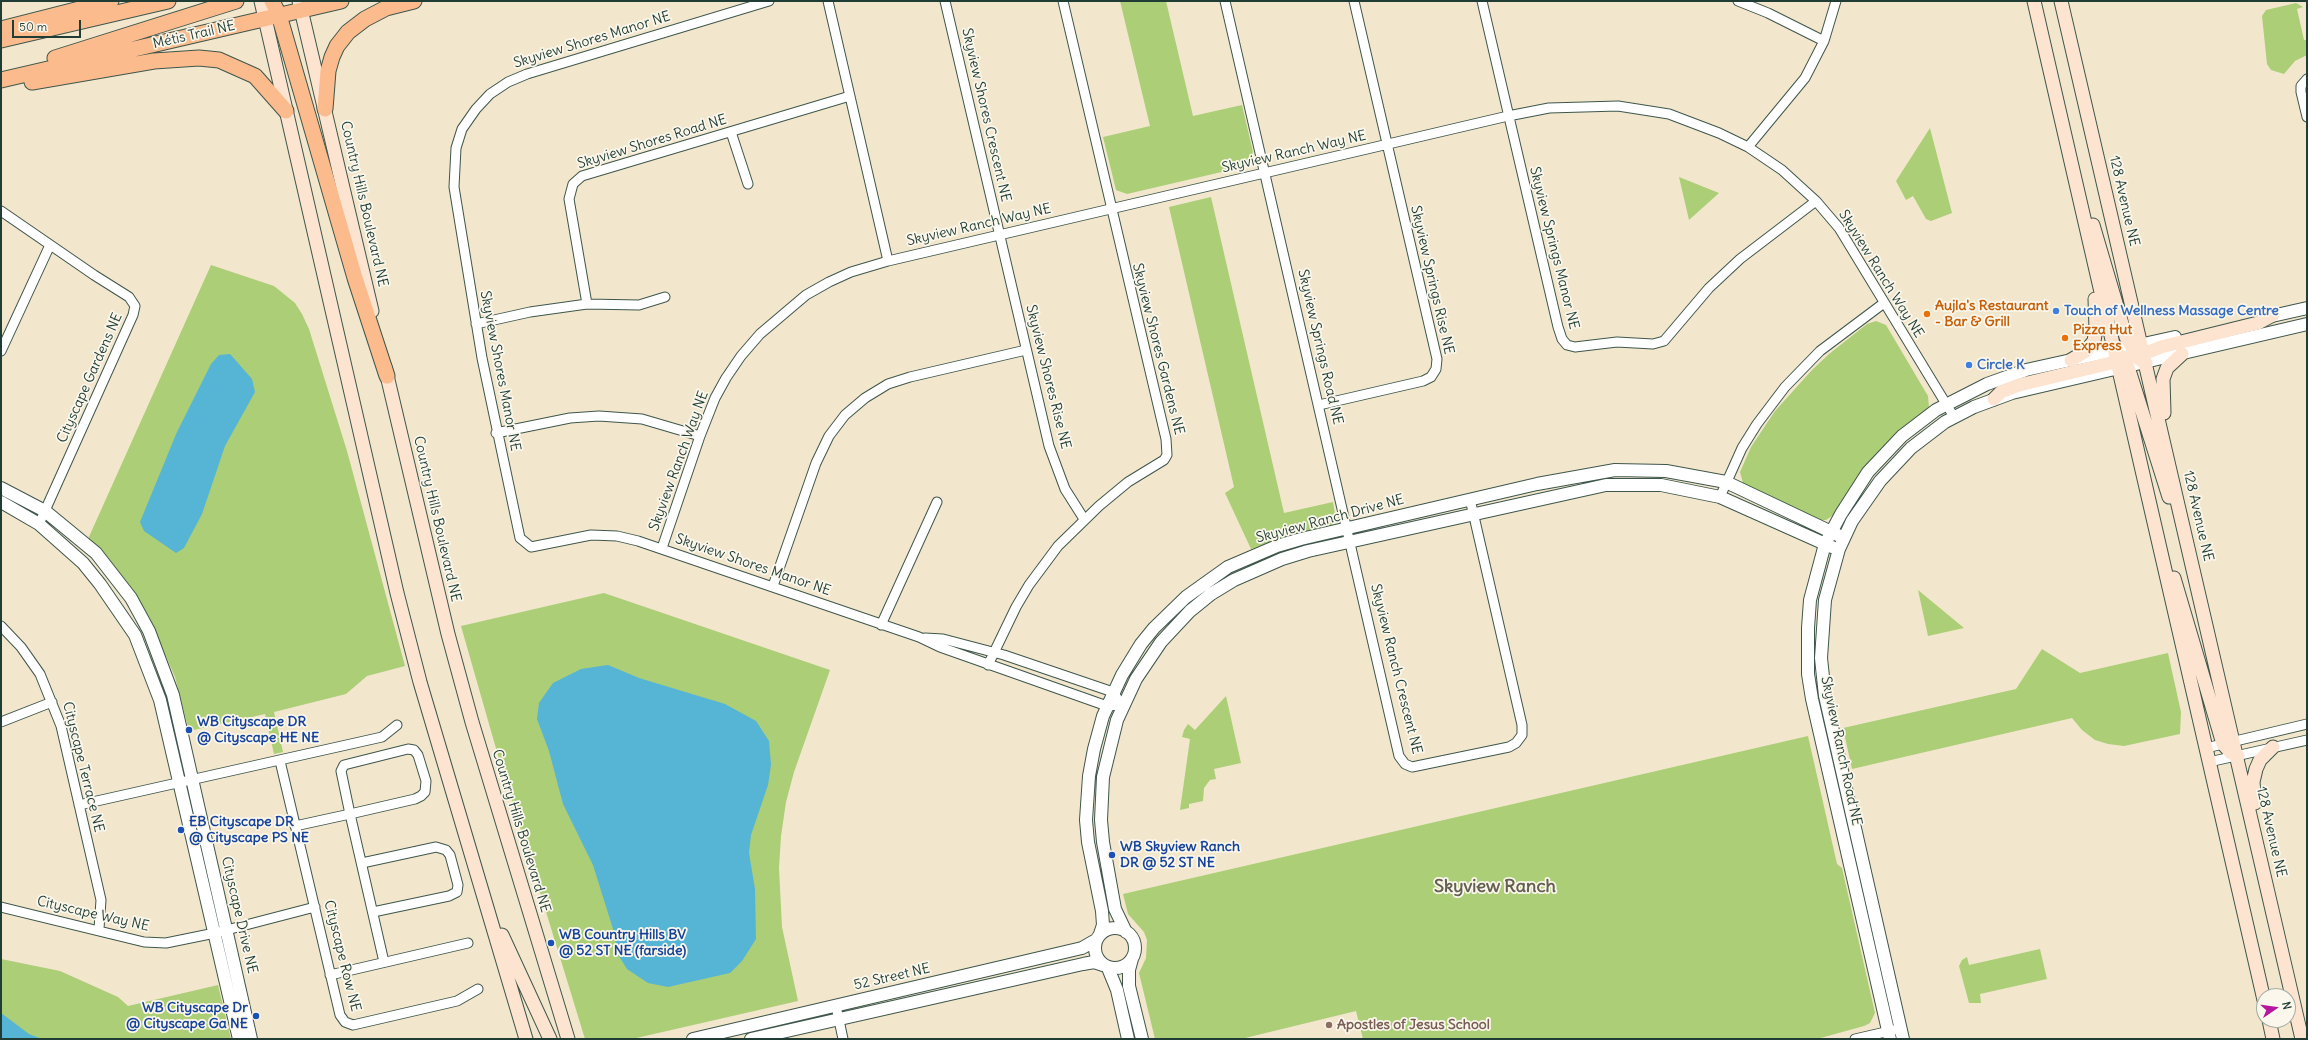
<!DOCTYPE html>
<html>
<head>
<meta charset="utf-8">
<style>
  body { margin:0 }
  #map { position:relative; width:2308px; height:1040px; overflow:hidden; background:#f2e7cc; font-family:Delius,sans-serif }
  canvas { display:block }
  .frame { position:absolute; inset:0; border:2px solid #1f3d34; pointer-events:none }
  .north { position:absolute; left:2256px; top:988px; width:40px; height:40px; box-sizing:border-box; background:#fbf7ec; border:1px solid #a3ada2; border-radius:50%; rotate:77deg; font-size:11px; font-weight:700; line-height:16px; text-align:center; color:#1f3d34 }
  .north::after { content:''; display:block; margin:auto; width:14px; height:18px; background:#b5179e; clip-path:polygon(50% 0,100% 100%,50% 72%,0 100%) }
  .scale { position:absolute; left:12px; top:20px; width:69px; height:18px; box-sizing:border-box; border:2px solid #1f3d34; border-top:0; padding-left:5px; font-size:12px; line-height:14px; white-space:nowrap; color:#1f3d34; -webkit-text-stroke:3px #fbf7ec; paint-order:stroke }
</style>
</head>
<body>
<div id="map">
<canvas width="2308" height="1040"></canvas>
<div class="frame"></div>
<div class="north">N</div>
<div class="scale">50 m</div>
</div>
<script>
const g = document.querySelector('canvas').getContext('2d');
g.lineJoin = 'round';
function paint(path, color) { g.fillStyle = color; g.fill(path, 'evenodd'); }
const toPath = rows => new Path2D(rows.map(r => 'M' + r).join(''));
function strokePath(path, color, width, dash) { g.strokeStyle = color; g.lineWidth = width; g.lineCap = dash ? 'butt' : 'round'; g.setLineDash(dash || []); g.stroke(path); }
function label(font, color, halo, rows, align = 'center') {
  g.font = font + ' Delius,sans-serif'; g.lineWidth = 3.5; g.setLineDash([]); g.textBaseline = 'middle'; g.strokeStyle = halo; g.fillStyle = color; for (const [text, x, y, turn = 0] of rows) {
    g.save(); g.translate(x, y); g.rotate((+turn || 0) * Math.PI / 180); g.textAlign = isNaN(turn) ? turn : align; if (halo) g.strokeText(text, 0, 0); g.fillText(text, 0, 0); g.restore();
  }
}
const green = toPath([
  [1120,1,1166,1,1193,116,1242,105,1253,152,1248,164,1243,167,1127,194,1116,190,1103,137,1150,126],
  [2296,3,2303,7,2297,9,2304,40,2307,40,2307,55,2295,61,2284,74,2271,70,2267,64,2262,16,2266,10],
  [1930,128,1952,213,1931,221,1926,219,1913,196,1906,200,1896,181],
  [1679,177,1719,193,1689,220],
  [1211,197,1284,513,1333,502,1335,514,1333,525,1330,527,1290,535,1251,549,1225,493,1234,487,1169,207],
  [211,265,274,286,295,303,302,314,309,329,347,451,405,666,367,676,346,694,274,712,283,752,274,754,265,714,189,731,175,677,148,615,127,582,88,539],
  [1876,321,1886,325,1928,396,1929,407,1882,448,1848,491,1835,514,1826,520,1817,520,1743,483,1740,472,1751,447,1775,411,1812,370,1829,354,1867,324],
  [1918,590,1964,628,1928,636],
  [604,593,830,670,794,772,786,802,781,836,779,868,782,927,798,1001,632,1039,585,1039,497,752,461,626],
  [2042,649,2080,673,2168,653,2181,712,2180,734,2124,746,2108,744,2095,740,2082,730,2072,718,1852,769,1843,728,2016,689],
  [1226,696,1241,763,1214,769,1216,779,1210,780,1204,788,1203,801,1189,804,1189,808,1180,810,1190,739,1182,737,1184,730,1188,724,1195,730],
  [1808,736,1837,864,1842,868,1875,1013,1870,1023,1864,1026,1817,1039,1363,1039,1356,1011,1241,1039,1155,1039,1139,973,1146,958,1147,940,1144,932,1128,914,1123,894],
  [2040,949,2047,979,1980,994,1981,1003,1969,1003,1959,966,1962,960,1967,957,1969,965],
  [1,959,60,971,118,997,128,1006,218,985,231,1039,1,1039]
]);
const water = toPath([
  [230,354,252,379,255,392,225,446,202,514,184,548,176,553,144,531,140,522,177,432,211,364,219,355],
  [608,665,639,678,725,704,756,721,769,741,771,765,768,785,751,835,749,853,755,889,756,939,742,961,730,973,668,987,648,983,627,969,617,953,614,932,593,865,563,804,549,751,537,719,539,703,553,683,581,669],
  [1,1013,29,1034,42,1039,1,1039]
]);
const minor = toPath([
  [769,1,527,74,508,82,490,94,476,109,462,129,456,148,454,187,482,358,520,538,531,547,591,535,617,536,638,541,919,637,940,647,1107,706,1122,705],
  [828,1,888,261],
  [945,1,1049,446,1065,489,1084,519],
  [1225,1,1399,756,1405,764,1412,767,1509,747,1516,743,1522,735,1522,725,1470,499],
  [1482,1,1558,327,1562,339,1567,345,1575,347,1617,342,1653,344,1664,341,1709,288,1740,259,1816,201],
  [1738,1,1768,13,1824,41],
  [2307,79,2301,86,2301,92,2307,117],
  [731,132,748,184],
  [1748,147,1805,78,1824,41,1836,1],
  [1,211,94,275,129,297,135,306,133,315,39,524],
  [587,304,639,305,665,297],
  [476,324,530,312,587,304,569,199,573,184,582,176,850,96],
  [1,351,50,245],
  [1319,405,1423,381,1431,377,1436,369,1437,359,1354,1],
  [496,433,570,418,599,416,642,419,700,436],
  [1720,497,1742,448,1757,424,1785,387,1820,351,1884,303],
  [662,548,700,436,715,398,726,378,741,356,760,334,806,295,829,282,851,272,888,261,1508,116,1549,108,1618,106,1669,114,1719,133,1748,147,1782,170,1816,201,1839,228,1954,417],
  [773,586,816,463,829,436,845,415,865,398,888,384,910,377,1026,350],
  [881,625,937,502],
  [1,626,21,647,40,674,61,726,101,900,99,929],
  [925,638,943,639,1004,655,1113,692,1122,705],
  [988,665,1016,607,1029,585,1058,546,1099,506,1128,482,1164,460,1167,455,1166,439,1063,1],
  [1,722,52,702],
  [2206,748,2307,724],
  [280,761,340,1015,345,1022,353,1025,457,1001,478,989],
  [2209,762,2307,740],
  [79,805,382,737,397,725],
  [295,826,350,814,415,799,421,796,425,792,426,781,418,755,414,750,408,749,344,765,341,771,350,814,384,962],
  [362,863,436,847,446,850,450,855,458,885,457,892,449,896,373,912],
  [1,907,144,942,166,943,215,933,315,907],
  [330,975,468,943],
  [836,1006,843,1039],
  [1855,1039,1894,1030]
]);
const tertiary = toPath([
  [2263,318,2307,308],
  [1,488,45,511,96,553,131,598,149,631,173,695,251,1039],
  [1,502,39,524,83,563,100,584,135,635,160,700,239,1039],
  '1095 948a20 20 0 1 1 40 0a20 20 0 1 1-40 0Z',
  [1126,932,1115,909,1103,842,1101,820,1103,777,1117,720,1136,679,1161,642,1190,611,1211,594,1234,580,1282,559,1308,551,1606,485,1661,485,1720,497,1832,547],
  [1100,934,1103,925,1102,911,1088,842,1086,820,1089,776,1094,749,1103,716,1122,675,1141,644,1154,628,1186,597,1228,567,1277,546,1301,539,1537,484,1615,470,1666,471,1726,482,1844,538],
  [1132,959,1129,970,1129,986,1142,1039],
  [1108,968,1117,990,1128,1039],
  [693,1039,1082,948,1096,940],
  [751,1039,1083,964,1094,962,1103,965],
  [1890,1039,1812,699,1808,674,1808,628,1810,600,1825,544,1841,514,1868,472,1902,436,1936,410,1987,384,2026,370,2175,337],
  [1903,1039,1825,696,1821,658,1825,600,1839,549,1852,521,1880,481,1911,448,1945,422,1974,407,2012,393,2307,324]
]);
const secondary = toPath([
  [261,1,397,593,420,682,526,1039],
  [299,1,372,311],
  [2034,1,2264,1000],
  [2061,1,2302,1039],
  [2093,225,2126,337,2139,359,2146,363],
  [2115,352,2128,367,2169,497],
  [2136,357,2161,347,2258,323,2273,315],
  [2071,360,2086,351,2094,341,2096,329,2095,299],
  [385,367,448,634,472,722,568,1039],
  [1994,399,2001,392,2019,385,2111,363,2124,357],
  [2164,413,2163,379,2167,368,2182,354],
  [2174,578,2223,744,2231,753,2238,756],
  [2255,803,2253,782,2256,769,2260,760,2273,747],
  [502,935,550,1039],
  [2269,1020,2273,1039]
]);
const primary = toPath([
  [272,1,279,15,355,278,387,376],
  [1,29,111,1],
  [1,40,168,1],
  [55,58,236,1],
  [1,80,341,1],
  [32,82,154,61,199,58,219,60,255,76,286,111],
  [325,109,328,71,332,57,337,46,348,32,365,19,386,8,414,1]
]);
const markers = [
  [2056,311,4,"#3f7fe0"],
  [1927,314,4,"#e8710a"],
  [2065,338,4,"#e8710a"],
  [1969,365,4,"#3f7fe0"],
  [189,730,4,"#1a4fb4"],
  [181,830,4,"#1a4fb4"],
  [1112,855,4,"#1a4fb4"],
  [551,943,4,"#1a4fb4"],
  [256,1016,4,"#1a4fb4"],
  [1329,1025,4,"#8d6e63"]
];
const streetNames = [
  ["Métis Trail NE",194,35,-13],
  ["Skyview Shores Manor NE",592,40,-17],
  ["Skyview Shores Crescent NE",986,115,77],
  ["Skyview Shores Road NE",652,142,-17],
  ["Skyview Ranch Way NE",1294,152,-13],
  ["128 Avenue NE",2124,201,77],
  ["Country Hills Boulevard NE",364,204,77],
  ["Skyview Ranch Way NE",979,225,-13],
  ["Skyview Springs Manor NE",1554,248,76],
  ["Skyview Ranch Way NE",1881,274,58],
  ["Skyview Springs Rise NE",1432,280,77],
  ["Skyview Springs Road NE",1320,347,77],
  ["Skyview Shores Gardens NE",1158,349,76],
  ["Skyview Shores Manor NE",500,371,79],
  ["Skyview Shores Rise NE",1048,377,76],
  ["Cityscape Gardens NE",90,378,-66],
  ["Skyview Ranch Way NE",679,461,-70],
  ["128 Avenue NE",2198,516,77],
  ["Country Hills Boulevard NE",437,519,77],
  ["Skyview Ranch Drive NE",1330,519,-15],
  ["Skyview Shores Manor NE",753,565,19],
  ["Skyview Ranch Crescent NE",1396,669,76],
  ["Skyview Ranch Road NE",1841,751,78],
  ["Cityscape Terrace NE",83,767,76],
  ["Country Hills Boulevard NE",521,831,73],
  ["128 Avenue NE",2271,832,77],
  ["Cityscape Way NE",93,914,13],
  ["Cityscape Drive NE",239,915,77],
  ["Cityscape Row NE",342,956,76],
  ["52 Street NE",892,977,-13]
];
const foodNames = [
  ["Aujla's Restaurant",1935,306],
  ["- Bar & Grill",1935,322],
  ["Pizza Hut",2073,330],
  ["Express",2073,346]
];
const shopNames = [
  ["Touch of Wellness Massage Centre",2064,311],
  ["Circle K",1977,365]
];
const transitNames = [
  ["WB Cityscape DR",197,722],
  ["@ Cityscape HE NE",197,738],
  ["EB Cityscape DR",189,822],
  ["@ Cityscape PS NE",189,838],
  ["WB Skyview Ranch",1120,847],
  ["DR @ 52 ST NE",1120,863],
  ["WB Country Hills BV",559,935],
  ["@ 52 ST NE (farside)",559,951],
  ["WB Cityscape Dr",248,1008,"right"],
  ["@ Cityscape Ga NE",248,1024,"right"]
];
const educationNames = [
  ["Apostles of Jesus School",1337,1025]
];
const districtNames = [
  ["Skyview Ranch",1495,887]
];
paint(green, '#abce77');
paint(water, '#56b4d5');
strokePath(minor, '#3f564b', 11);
strokePath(tertiary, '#3f564b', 14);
strokePath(secondary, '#3f564b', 15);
strokePath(primary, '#3f564b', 17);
strokePath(minor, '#fff', 9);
strokePath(tertiary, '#fff', 12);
strokePath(secondary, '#fde4d1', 13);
strokePath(primary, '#fbbb8d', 15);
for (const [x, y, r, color] of markers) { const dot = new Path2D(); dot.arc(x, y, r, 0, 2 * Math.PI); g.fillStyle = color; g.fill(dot); strokePath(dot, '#fbf7ec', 1.5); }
label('14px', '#1f3d34', '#fbf7ec', streetNames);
label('bold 14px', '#c56008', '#fbf7ec', foodNames, 'left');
label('bold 14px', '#366cbe', '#fbf7ec', shopNames, 'left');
label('bold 14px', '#164399', '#fbf7ec', transitNames, 'left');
label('bold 14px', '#785e54', '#fbf7ec', educationNames, 'left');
label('bold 18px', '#636051', '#fbf7ec', districtNames);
</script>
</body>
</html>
